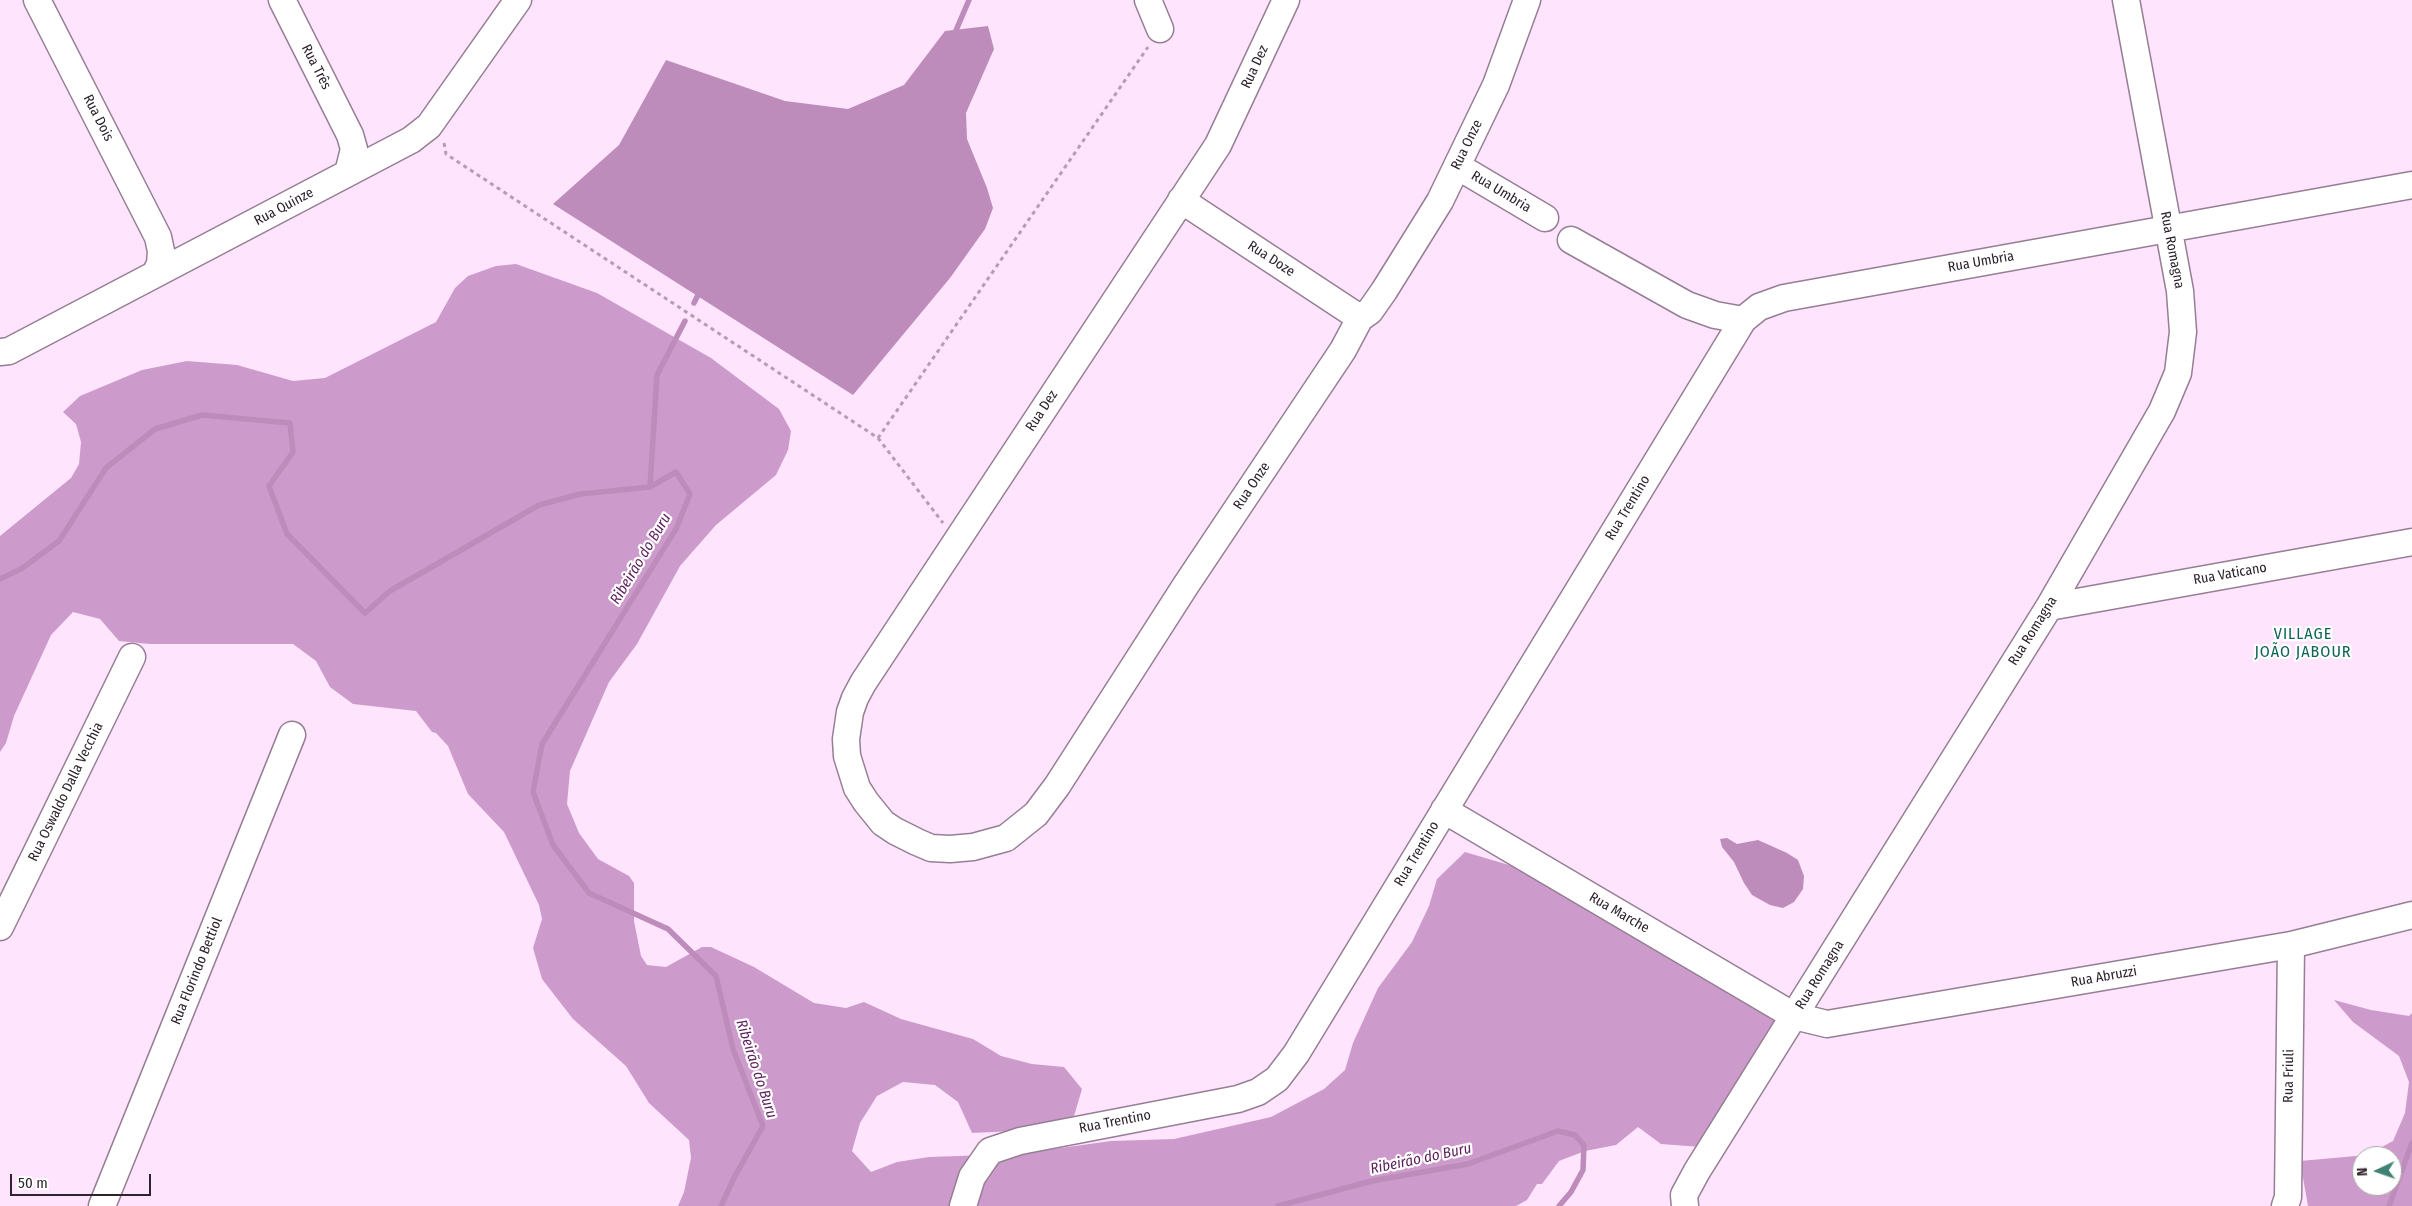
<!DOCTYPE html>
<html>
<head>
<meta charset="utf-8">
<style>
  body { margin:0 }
  #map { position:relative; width:2412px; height:1206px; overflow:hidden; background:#fee4fd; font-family:"Fira Sans Condensed",sans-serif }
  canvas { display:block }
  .north { position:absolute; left:2352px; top:1146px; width:50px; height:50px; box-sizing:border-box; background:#fff; border:1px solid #aba7ab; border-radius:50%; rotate:267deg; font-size:14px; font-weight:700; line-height:20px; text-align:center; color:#2d232c }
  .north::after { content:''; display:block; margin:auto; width:18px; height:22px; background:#408374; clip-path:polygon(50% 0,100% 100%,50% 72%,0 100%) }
  .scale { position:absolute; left:10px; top:1174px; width:141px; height:22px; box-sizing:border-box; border:2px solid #2d232c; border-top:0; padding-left:6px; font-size:15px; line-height:18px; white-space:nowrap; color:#2d232c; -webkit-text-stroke:4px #fff; paint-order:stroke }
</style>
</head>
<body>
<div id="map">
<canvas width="2412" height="1206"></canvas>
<div class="north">N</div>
<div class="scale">50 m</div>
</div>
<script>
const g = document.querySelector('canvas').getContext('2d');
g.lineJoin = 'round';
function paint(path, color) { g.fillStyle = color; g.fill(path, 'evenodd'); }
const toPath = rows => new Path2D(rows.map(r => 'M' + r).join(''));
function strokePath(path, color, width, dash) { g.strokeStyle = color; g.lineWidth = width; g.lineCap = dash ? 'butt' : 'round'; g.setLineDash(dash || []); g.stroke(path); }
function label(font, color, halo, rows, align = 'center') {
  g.font = font + ' "Fira Sans Condensed",sans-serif'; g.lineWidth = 4.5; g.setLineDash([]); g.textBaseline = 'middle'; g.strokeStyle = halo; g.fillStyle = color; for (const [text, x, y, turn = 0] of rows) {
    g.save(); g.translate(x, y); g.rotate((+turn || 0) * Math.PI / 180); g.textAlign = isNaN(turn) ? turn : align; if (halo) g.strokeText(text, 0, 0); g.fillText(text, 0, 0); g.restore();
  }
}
const forest = toPath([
  [516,264,597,293,711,358,779,409,791,431,788,450,776,475,716,525,680,566,637,644,609,682,570,771,567,804,579,833,598,859,629,876,634,883,634,921,641,956,647,965,666,967,702,947,711,947,754,967,814,1003,846,1008,864,1002,901,1019,973,1039,1001,1056,1032,1064,1064,1067,1082,1089,1074,1116,1035,1130,972,1133,958,1102,935,1085,903,1082,877,1096,860,1123,852,1151,871,1172,897,1162,929,1157,1018,1154,1111,1141,1174,1139,1271,1117,1324,1089,1345,1070,1353,1043,1378,988,1412,942,1429,906,1437,879,1465,852,1526,870,1784,1013,1701,1147,1661,1144,1638,1127,1616,1145,1585,1151,1559,1161,1542,1184,1537,1184,1527,1200,1516,1206,678,1206,684,1192,691,1158,689,1140,649,1103,626,1066,573,1019,542,979,533,948,542,919,539,905,504,832,468,794,448,746,436,733,432,732,416,711,353,704,330,687,316,661,293,644,150,644,119,641,100,619,73,612,51,635,14,716,6,743,0,752,0,536,71,478,79,464,81,442,76,424,63,412,80,396,142,370,187,361,237,365,293,381,325,378,436,322,455,288,468,276,496,266],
  [2334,1000,2371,1010,2409,1016,2412,1013,2412,1206,2308,1206,2300,1161,2367,1155,2393,1141,2405,1113,2409,1082,2399,1056,2353,1022],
  [2362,1156,2392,1156,2392,1186,2362,1186]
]);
const water = toPath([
  [988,26,994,49,966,113,967,139,987,188,993,208,985,229,950,278,853,395,553,204,619,145,666,60,785,101,848,109,904,85,945,31],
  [1727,838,1737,844,1758,840,1787,853,1798,860,1804,876,1803,889,1794,902,1783,908,1770,905,1752,895,1744,883,1734,862,1722,847,1720,839]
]);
const stream = toPath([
  [954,35,969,0],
  [694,303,701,289],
  [650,487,657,375,685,321],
  [0,579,21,569,59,541,106,468,155,429,202,415,290,423,293,452,269,486,287,534,365,613,390,591,539,505,580,494,650,487,676,472,690,494,676,529,542,744,533,792,553,845,589,893,668,929,716,976,733,1049,763,1126,735,1176,721,1206],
  [1278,1206,1372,1181,1468,1164,1558,1131,1575,1135,1584,1145,1583,1170,1571,1192,1559,1206],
  [2389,1206,2412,1143]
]);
const path = toPath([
  [444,143,446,154,878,438,1148,47],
  [878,438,943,523]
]);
const minor = toPath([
  [37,0,158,237,161,251,160,264,155,274],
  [282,0,350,135,354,149,348,173],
  [1148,0,1160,29],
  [1286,0,1218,145,863,683,855,698,850,712,846,739,847,756,857,788,866,802,883,823,895,831,917,842,931,848,950,849,973,847,1006,838,1036,814,1057,786,1186,585,1343,350,1360,318,1370,311,1384,291,1440,201,1496,85,1527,0],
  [1457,166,1545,218],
  [1181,200,1360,318],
  [1571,240,1687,305,1715,315,1743,320,1759,307,1784,298,2412,185],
  [0,352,9,351,411,140,429,126,518,0],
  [2049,607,2412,542],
  [1444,810,1794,1016,1827,1024,2291,945,2412,915],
  [0,927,132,657],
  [102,1206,292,735],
  [963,1206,972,1177,990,1151,1020,1141,1238,1099,1258,1092,1277,1079,1296,1054,1743,320],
  [1685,1206,1684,1195,1697,1171,2049,607,2162,411,2178,373,2183,332,2180,291,2126,0],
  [2285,1206,2288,1197,2291,945]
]);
const streetNames = [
  ["Rua Três",316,67,63],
  ["Rua Dez",1255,67,-65],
  ["Rua Dois",98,118,63],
  ["Rua Onze",1467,145,-64],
  ["Rua Umbria",1501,192,31],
  ["Rua Quinze",284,207,-28],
  ["Rua Romagna",2172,250,79],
  ["Rua Doze",1271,259,33],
  ["Rua Umbria",1981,262,-10],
  ["Rua Dez",1042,411,-57],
  ["Rua Onze",1252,486,-56],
  ["Rua Trentino",1628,508,-59],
  ["Rua Vaticano",2230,574,-10],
  ["Rua Romagna",2033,631,-58],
  ["Rua Oswaldo Dalla Vecchia",66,792,-64],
  ["Rua Trentino",1417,854,-59],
  ["Rua Marche",1619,913,30],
  ["Rua Florindo Bettiol",197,971,-68],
  ["Rua Romagna",1820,975,-58],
  ["Rua Abruzzi",2104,977,-10],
  ["Rua Friuli",2289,1076,-89],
  ["Rua Trentino",1115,1122,-11]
];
const waterNames = [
  ["Ribeirão do Buru",641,559,-59],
  ["Ribeirão do Buru",756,1069,72],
  ["Ribeirão do Buru",1421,1159,-12]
];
const quarterNames = [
  ["VILLAGE",2303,635],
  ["JOÃO JABOUR",2303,653]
];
paint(forest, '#cd9bcb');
paint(water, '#bd8cbb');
strokePath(stream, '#bd8cbb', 5.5);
strokePath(minor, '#967e94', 29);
strokePath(path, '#b39eb2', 3, [4, 4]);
strokePath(minor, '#fff', 26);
label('14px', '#2d232c', '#fff', streetNames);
label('italic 15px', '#5b1f5b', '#fff', waterNames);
g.letterSpacing = '1px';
label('16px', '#0e6557', '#fff', quarterNames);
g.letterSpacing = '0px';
</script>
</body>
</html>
